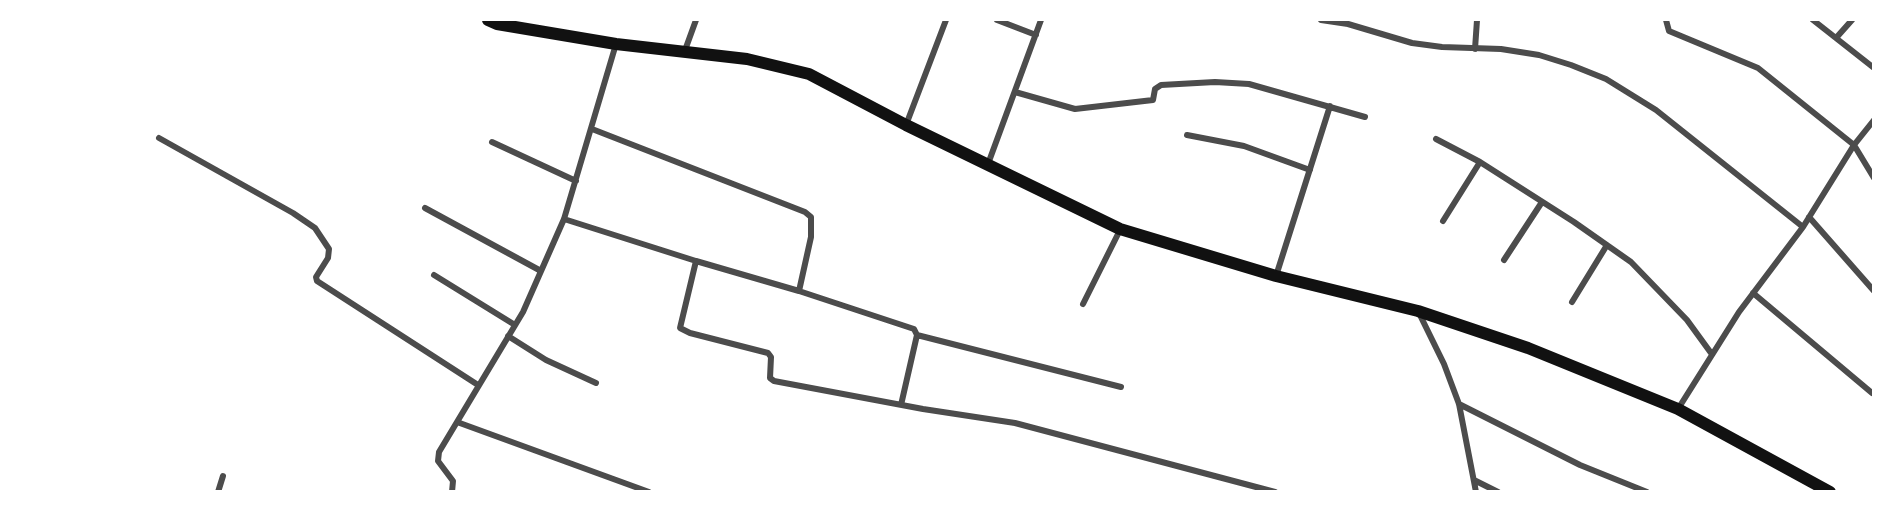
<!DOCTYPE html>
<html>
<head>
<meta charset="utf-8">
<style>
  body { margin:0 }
  #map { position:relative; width:1893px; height:511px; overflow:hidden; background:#fff; font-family:Mulish,sans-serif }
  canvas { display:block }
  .frame { position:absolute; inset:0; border:21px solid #fff; pointer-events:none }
</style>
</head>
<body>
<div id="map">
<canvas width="1893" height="511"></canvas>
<div class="frame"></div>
</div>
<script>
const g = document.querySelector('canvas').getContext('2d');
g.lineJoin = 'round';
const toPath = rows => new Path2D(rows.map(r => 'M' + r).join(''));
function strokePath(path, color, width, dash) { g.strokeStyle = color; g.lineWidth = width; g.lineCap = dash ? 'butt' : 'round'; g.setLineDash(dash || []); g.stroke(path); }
const minor = toPath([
  [997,20,1036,35],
  [1321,20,1348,24,1412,43,1442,47,1501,49,1539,55,1571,65,1606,79,1656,110,1803,227],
  [1666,20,1669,31,1758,68,1854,145,1874,178],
  [1813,20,1874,68],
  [1836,38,1852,20],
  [1475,49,1477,20],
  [684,53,696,20],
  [1015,92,1075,109,1153,100,1155,89,1161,85,1215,82,1249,84,1365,117],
  [906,125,946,20],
  [592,129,805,212,811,217,811,237,799,291],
  [1187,135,1244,146,1310,170],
  [159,138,293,213,315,228,329,249,328,258,316,277,317,281,478,385],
  [1436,139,1480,162,1574,222,1631,262,1687,320,1711,353],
  [492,142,576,181],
  [988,164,1041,20],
  [425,208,541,271],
  [1809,217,1874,291],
  [564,219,696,261,799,291,914,329,917,335,901,405],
  [1443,221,1480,162],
  [1504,260,1542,202],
  [696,261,680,328,690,333,768,353,771,357,770,378,774,381,923,409,1015,423,1275,492],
  [434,275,515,325],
  [1276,276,1330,106],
  [1753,293,1872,393],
  [1572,302,1607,245],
  [1083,304,1120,230],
  [1419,313,1444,364,1459,404,1476,492],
  [917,335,1121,387],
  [508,336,546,360,596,383],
  [1459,404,1580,465,1647,492],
  [1678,409,1739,312,1803,227,1854,145,1874,120],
  [457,422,649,492],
  [1474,480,1498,492],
  [218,492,223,476],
  [452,492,453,481,438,461,439,452,523,312,564,219,616,44]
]);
const secondary = toPath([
  [488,20,497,24,616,44,747,59,809,74,906,125,1120,229,1276,276,1418,311,1528,348,1678,409,1830,492]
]);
strokePath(minor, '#4c4c4c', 6);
strokePath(secondary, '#111', 12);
</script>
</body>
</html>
